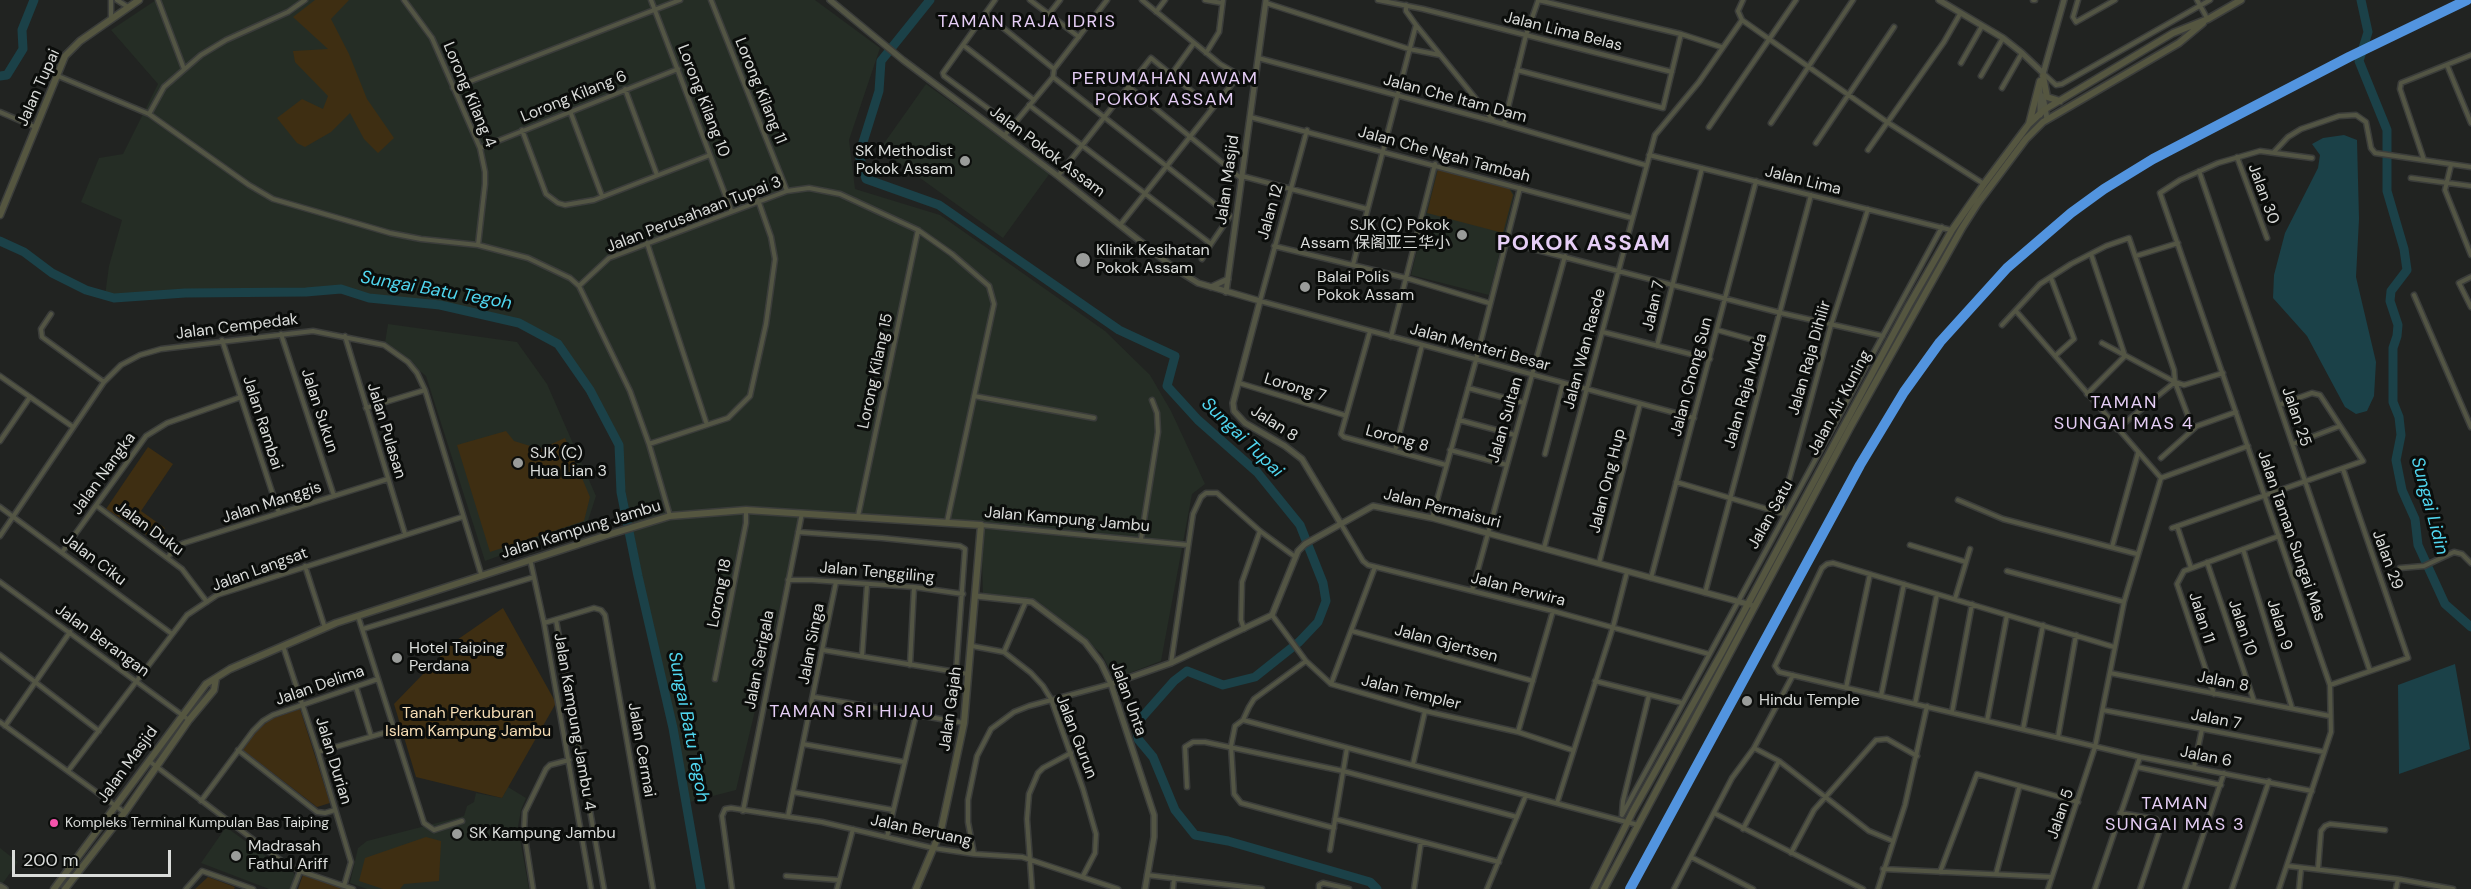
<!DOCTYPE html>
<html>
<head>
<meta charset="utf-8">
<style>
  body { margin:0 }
  #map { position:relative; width:2471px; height:889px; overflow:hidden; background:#212321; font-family:"DM Sans",sans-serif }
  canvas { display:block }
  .scale { position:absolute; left:12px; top:850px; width:159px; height:27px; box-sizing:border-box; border:3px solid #dbdddb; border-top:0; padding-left:8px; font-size:18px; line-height:21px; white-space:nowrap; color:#dbdddb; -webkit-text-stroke:4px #0b0d0b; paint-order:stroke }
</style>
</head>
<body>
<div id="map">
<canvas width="2471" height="889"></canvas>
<div class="scale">200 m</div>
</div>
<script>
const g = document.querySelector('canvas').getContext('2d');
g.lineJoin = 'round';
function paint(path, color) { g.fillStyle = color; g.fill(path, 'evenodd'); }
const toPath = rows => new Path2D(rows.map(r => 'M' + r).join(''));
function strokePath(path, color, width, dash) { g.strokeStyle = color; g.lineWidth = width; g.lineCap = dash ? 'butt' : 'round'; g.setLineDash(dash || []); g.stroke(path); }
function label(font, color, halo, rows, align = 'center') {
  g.font = font + ' "DM Sans","Noto Sans SC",sans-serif'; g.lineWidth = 6; g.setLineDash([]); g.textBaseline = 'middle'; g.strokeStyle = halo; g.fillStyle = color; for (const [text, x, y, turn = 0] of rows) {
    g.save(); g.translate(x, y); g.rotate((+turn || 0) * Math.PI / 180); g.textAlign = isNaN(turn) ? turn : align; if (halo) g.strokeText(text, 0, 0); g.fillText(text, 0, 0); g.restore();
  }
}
const built = toPath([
  [156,0,815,0,880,48,849,140,855,189,940,215,1105,331,1150,375,1171,411,1205,484,1192,494,1161,661,1114,679,1102,654,1039,602,983,595,981,527,802,514,736,790,686,803,617,448,558,341,522,322,440,305,361,295,341,289,105,296,109,266,122,220,81,202,99,158,123,154,158,84,111,30],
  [926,84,1050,173,1003,238,880,149],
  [1437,167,1508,184,1514,195,1489,295,1411,275],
  [388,324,517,342,547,384,596,496,587,524,485,561,426,376,385,343],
  [508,787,526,798,521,810,518,827,529,889,367,889,350,883,358,848,367,841,464,816,467,806,474,802,476,793,502,798],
  [226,827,274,862,293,872,295,875,291,889,269,889,201,863],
  [0,848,18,862,0,887]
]);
const green = toPath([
  [315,0,349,0,331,19,349,54,367,99,394,138,378,153,364,139,350,113,331,132,305,147,297,143,277,118,302,99,323,109,328,96,295,62,293,51,328,49,293,17],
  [1438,169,1507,185,1513,195,1503,233,1427,213],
  [506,431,514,441,540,449,565,438,590,497,584,521,490,552,457,445],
  [148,447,173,464,141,511,165,528,156,541,106,509],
  [503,608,556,703,502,798,416,777,394,704,454,642],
  [300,709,330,803,317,807,243,750,254,733,271,719],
  [426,837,441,841,439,881,404,884,400,889,383,889,359,881,365,858],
  [303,875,346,889,298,889],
  [208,877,235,887,234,889,195,889]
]);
const water = toPath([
  [2344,135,2357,140,2359,219,2356,277,2376,362,2374,396,2367,411,2356,414,2345,407,2307,336,2273,298,2274,275,2285,233,2318,168,2320,155,2312,144,2323,138],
  [2455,664,2470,749,2399,774,2398,685]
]);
const river = toPath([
  [930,0,881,61,879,91,859,155,866,179,939,205,1119,330,1175,356,1167,386,1198,420,1257,472,1300,525,1323,583,1326,601,1318,622,1299,642,1255,677,1223,685,1187,671,1174,681,1136,724,1138,739,1153,757,1175,810,1195,835,1228,841,1370,882,1377,889],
  [2361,0,2368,32,2359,61,2387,130,2387,191,2404,249,2407,270,2391,291,2390,301,2398,325,2397,336,2393,348,2393,402,2399,417,2401,435,2396,460,2402,490,2415,519,2418,545,2445,604,2471,627],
  [0,76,7,75,23,49,22,30,34,0],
  [0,241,24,252,52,273,86,290,114,298,185,293,306,292,341,289,369,298,440,305,519,323,558,344,590,390,619,445,621,492,638,576,673,728,701,889]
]);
const minor = toPath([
  [117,0,128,7],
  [158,0,184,69],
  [404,0,432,38,480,148,485,172,485,184,478,245],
  [651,0,731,210],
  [711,0,787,191],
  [995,0,943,73,944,76,1012,126],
  [1030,0,1079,37],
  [1142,0,1220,64,1239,75,1255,79],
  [1205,0,1222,3],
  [1378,0,1423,9,1672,72],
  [1538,0,1681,34,1721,47],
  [1743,0,1738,11,1742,20,1887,122,1984,184],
  [2033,0,2035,0],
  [2078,0,2073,17,2076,22,2115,0],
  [2197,0,2207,18],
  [1266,3,1409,49,1440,55],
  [1406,5,1406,11,1416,25,1493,120],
  [1156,12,1165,0],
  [986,14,1054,69],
  [1049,14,1060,0],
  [111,19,111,0],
  [963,45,1034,100],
  [1206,53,1219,32,1223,0],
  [1258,58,1493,121,1645,165],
  [1961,63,1982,26],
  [2447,65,2471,123],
  [1517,70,1663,108,1681,34],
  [2044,74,2056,85,2062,84,2210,0],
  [1171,75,1194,43],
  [58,76,149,114,249,185,273,199,390,233,421,239,478,245,528,258,570,278,579,286,630,391,649,444,670,516],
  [1981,76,2003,38],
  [1129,87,1242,179],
  [453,88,680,0],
  [2002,88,2022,53],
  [625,89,657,175],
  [1029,105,1211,244,1230,216,1053,77],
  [570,111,602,196],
  [0,112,35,127],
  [149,114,164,87,201,55,226,40,288,12,305,0],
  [1250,117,1632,218],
  [1771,123,1853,0],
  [1504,124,1526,35,1538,1],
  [1709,127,1796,0],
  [522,130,546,194,558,203,565,205,594,200,710,155],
  [1307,130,1260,301,1694,418],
  [1004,136,1053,77,1054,69,1107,0],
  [1816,143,1894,27],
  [480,148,678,69],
  [1868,150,1944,42,1960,14],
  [2274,152,2288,137,2301,129,2339,116,2356,115,2366,122,2371,148,2375,153,2471,167],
  [1649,155,1951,230],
  [2237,157,2267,238],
  [2424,160,2400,89,2401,83,2471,55],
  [2451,165,2445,190,2471,255],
  [2199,171,2370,671],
  [1058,176,1151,58,1212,108],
  [1242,176,1367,209],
  [2411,178,2471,186],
  [1120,225,1239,75],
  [1506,242,1781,313,1883,336],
  [647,243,707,425],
  [1274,246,1406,278,1489,303],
  [2136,256,2178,243],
  [1202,259,1211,244],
  [1353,265,1416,25],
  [2471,277,2459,283,2471,307],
  [2051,278,2074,339,2055,356],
  [579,286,609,258,787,191,809,188,840,194,918,230,952,254,989,286,994,304,947,522],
  [2414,295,2471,427],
  [2016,311,2161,478,2124,602,2095,747,2048,889],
  [51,314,41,329,42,337,104,382],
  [2002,325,2040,284,2071,264,2106,246,2129,238,2174,370,2175,382],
  [1717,330,1771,345],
  [1370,331,1341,434,1344,437,1446,465],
  [1603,332,1710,359],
  [281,334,334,496],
  [345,336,405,534],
  [1391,337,1435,164],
  [222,340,279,513],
  [2102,343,2175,382,2193,429],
  [1657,346,1702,168],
  [0,376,73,427],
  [2175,382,2184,385,2223,373],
  [1239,383,1344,415],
  [1468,388,1524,403],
  [2087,394,2125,356,2091,254],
  [974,396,1094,418],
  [366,408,425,390],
  [1459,420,1515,435],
  [2117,429,2175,382],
  [0,441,30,397],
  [649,444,728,418,750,396,766,324,775,259,771,237,758,200],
  [2293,444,2340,426],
  [1450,450,1507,465],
  [1395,451,1422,345],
  [1545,454,1563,383],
  [2161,458,2197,426,2236,412],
  [2161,478,2248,446],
  [1676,482,1784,514],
  [1958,500,2003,519,2137,554],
  [97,506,182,569,207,602],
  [0,507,172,634],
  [1784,514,1782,506,1831,325,1868,209],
  [858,516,918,230],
  [1432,518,1476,360,1520,188],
  [1341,524,1363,561,1368,565,1553,611,1709,654],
  [981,525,1188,545],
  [2177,526,2191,568],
  [2172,528,2363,461,2320,395,2312,393,2279,405],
  [798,532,882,538,960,546,965,549,956,672],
  [0,536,104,382,121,365,140,355,161,349,313,331,384,345,408,362,417,373,425,390,481,574],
  [1141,539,1158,432,1157,413,1152,400],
  [1910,545,1966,562],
  [2112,547,2138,453],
  [1544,548,1655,135,1699,82,1742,20],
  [2243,549,2292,708],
  [63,551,146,436,167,423,241,397],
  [168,557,176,547,184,543,388,479],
  [530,559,544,623,591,889],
  [2207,562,2254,701],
  [1599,563,1640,404],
  [305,566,325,628],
  [2400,568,2424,566,2454,552,2462,554,2471,563],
  [2007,571,2124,602],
  [1651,578,1756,181],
  [788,580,812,580,914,587,963,594],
  [0,582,189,720],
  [1472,591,1565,256],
  [1705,593,1811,195],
  [1955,599,1970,549],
  [1272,615,1306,661,1331,684,1425,711,1518,732,1572,750],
  [358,616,424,823,434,830,462,821],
  [556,620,604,889],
  [544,623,594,608,601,610,605,615,653,889],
  [363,629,534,577],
  [1244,629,1241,620,1242,582,1260,531],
  [1352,631,1533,681],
  [283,646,318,752,351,862,344,886],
  [972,646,1004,652,1031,673,1043,686,1051,699,1083,789,1096,834,1095,853,1083,876],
  [2114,647,1833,563,1827,564,1822,568,1775,666,1779,672,2140,757,2312,791],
  [823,650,968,674],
  [1004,652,1026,601],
  [0,655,99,731],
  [862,656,867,585],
  [1306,661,1254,699,1249,707,1243,720,1235,726,1231,746,1234,794,1241,803,1334,828],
  [1171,663,1193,514,1201,497,1206,493,1217,493,1260,531,1294,556],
  [910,665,914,587],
  [2110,673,2330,716],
  [715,679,746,523,746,510],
  [1595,681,1682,703],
  [1331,684,1375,567],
  [2330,685,2408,658,2343,469],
  [356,687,371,736],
  [1846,688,1870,574],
  [2214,694,2177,584,2184,571,2279,536],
  [1881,696,1904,584],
  [814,697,964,723],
  [1915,704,1937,594],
  [2103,710,2324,752],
  [1952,712,1972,604],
  [1243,720,1638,825],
  [1987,721,2007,615],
  [0,722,124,812],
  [5,726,70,632],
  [2023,729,2043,625],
  [1518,732,1553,611],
  [2058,737,2076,635],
  [803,744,904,762],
  [1754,748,1779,761,1869,831,1893,841],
  [238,750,317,812,325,813,335,810],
  [318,752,394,730],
  [149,761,283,862,300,871,353,889],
  [1413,764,1425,711],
  [2137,767,2221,785],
  [2194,767,2202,729],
  [68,771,187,615,217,595,462,517],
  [1187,787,1185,747,1193,742,1205,742,1343,771,1517,817],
  [793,792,893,810],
  [201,801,253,731,263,721,273,715,378,679],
  [1557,803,1613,627,1627,572],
  [743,811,802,513],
  [1622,813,1623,801,1649,695],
  [1714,813,1863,889],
  [2120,813,2156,819,2159,823,2160,829,2140,889],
  [1622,815,1942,227],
  [788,816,836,582],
  [1335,819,1499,862],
  [1743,829,1779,761],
  [887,837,916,715],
  [1330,850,1347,748],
  [1791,853,1814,810,1876,740,1887,739,1917,756],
  [974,854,968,822,968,800,977,756,991,729,1014,712,1029,706,1111,684],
  [1691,857,1753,889],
  [2288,866,2398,879,2453,889],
  [1883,869,2052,877],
  [2318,869,2321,831,2325,826,2330,824,2385,830],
  [1940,872,1977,774,2078,802],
  [1996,874,2019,788],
  [1147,875,1262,889],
  [786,876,839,880],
  [186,889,202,871,253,889],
  [293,889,300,871],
  [533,889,524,831,525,812,546,769,550,765,569,760],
  [732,889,722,816,725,809,731,808,822,822,933,848,974,854,1022,857,1118,889],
  [837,889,853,829],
  [1032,889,1027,819,1029,794,1038,773,1043,768,1071,753],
  [1173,889,1174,878],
  [1319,889,1319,885,1323,883,1349,889],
  [1414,889,1421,842],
  [1487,889,1526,795],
  [1674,889,1732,778,1754,748,1793,675],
  [1878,889,1905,805,1927,706],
  [2095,889,2140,757],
  [2185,889,2224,773],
  [2232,889,2269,781],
  [2279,889,2331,732,2330,685,2160,193,2180,180,2218,163,2260,151,2312,158],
  [2299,889,2301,869],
  [2396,889,2398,879]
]);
const tertiary = toPath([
  [830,0,903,60,1058,176,1174,268,1198,283,1260,301,1233,403,1234,411,1245,423,1285,446,1302,459,1341,524],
  [1939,0,2003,38,2022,53,2043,73],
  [2043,74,2064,0],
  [2040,88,2040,115],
  [2043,96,2047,119],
  [1211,287,1228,279],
  [1226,292,1266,0],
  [976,596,1032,602,1085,642,1101,663,1111,684,1154,815,1154,837,1145,889],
  [1111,684,1171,663,1272,615,1298,551,1305,544,1373,506,1432,518,1751,605],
  [0,886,5,889]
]);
const secondary = toPath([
  [2043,76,2047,97,2060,101],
  [2029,124,2040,81],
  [0,215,65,56,80,41,139,0],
  [54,889,206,684,230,669,336,623,604,536,670,516,746,510,981,525,964,723,941,830,916,889],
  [65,889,125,812,189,720,214,690,216,678],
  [1594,889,1633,811,1721,654,1909,305,1952,230,1984,184,2029,124,2044,110,2173,33,2208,19,2241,0],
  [1604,889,1851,426,1962,228,1978,203,2026,139,2043,122,2179,43,2203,23]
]);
const rail1 = toPath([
  [1630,889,1860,465,1904,392,1940,342,2007,268,2071,213,2104,189,2153,159,2349,57,2467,0]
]);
const markers = [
  [965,161,6,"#9a9c9a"],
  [1462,235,6,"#9a9c9a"],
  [1083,260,8,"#9a9c9a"],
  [1305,287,6,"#9a9c9a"],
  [518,463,6,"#9a9c9a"],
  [397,658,6,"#9a9c9a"],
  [1747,701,6,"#9a9c9a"],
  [54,823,5,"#f653ac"],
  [457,834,6,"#9a9c9a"],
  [236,856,6,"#9a9c9a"]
];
const busNames = [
  ["Kompleks Terminal Kumpulan Bas Taiping",65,823]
];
const streetNames = [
  ["Jalan Lima Belas",1563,32,14],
  ["Jalan Tupai",39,88,-66],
  ["Lorong Kilang 11",760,91,68],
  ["Lorong Kilang 4",469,95,67],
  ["Lorong Kilang 6",574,97,-22],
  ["Jalan Che Itam Dam",1455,99,15],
  ["Lorong Kilang 10",703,101,69],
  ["Jalan Pokok Assam",1047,152,37],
  ["Jalan Che Ngah Tambah",1444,155,15],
  ["Jalan Masjid",1228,180,-82],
  ["Jalan Lima",1803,181,14],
  ["Jalan 30",2263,194,70],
  ["Jalan 12",1271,212,-74],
  ["Jalan Perusahaan Tupai 3",694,215,-21],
  ["Jalan 7",1654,306,-77],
  ["Jalan Cempedak",237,327,-7],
  ["Jalan Menteri Besar",1480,348,15],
  ["Jalan Wan Rasde",1585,349,-75],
  ["Jalan Raja Dihilir",1810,358,-74],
  ["Lorong Kilang 15",876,371,-78],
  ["Jalan Chong Sun",1692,377,-75],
  ["Lorong 7",1295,388,17],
  ["Jalan Raja Muda",1746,391,-74],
  ["Jalan Air Kuning",1840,403,-62],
  ["Jalan Sukun",319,411,72],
  ["Jalan 25",2296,417,71],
  ["Jalan Sultan",1506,420,-74],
  ["Jalan Rambai",262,423,72],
  ["Jalan 8",1274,424,33],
  ["Jalan Pulasan",386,431,73],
  ["Lorong 8",1397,439,15],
  ["Jalan Nangka",104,474,-54],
  ["Jalan Ong Hup",1608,481,-76],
  ["Jalan Manggis",272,503,-18],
  ["Jalan Permaisuri",1442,509,14],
  ["Jalan Satu",1771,515,-61],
  ["Jalan Kampung Jambu",1067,520,5],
  ["Jalan Duku",149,529,36],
  ["Jalan Kampung Jambu",581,530,-17],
  ["Jalan Taman Sungai Mas",2291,536,71],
  ["Jalan Ciku",94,560,37],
  ["Jalan 29",2387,560,70],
  ["Jalan Langsat",260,570,-20],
  ["Jalan Tenggiling",877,573,5],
  ["Jalan Perwira",1518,590,14],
  ["Lorong 18",720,593,-79],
  ["Jalan 11",2201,618,72],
  ["Jalan 9",2279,625,73],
  ["Jalan 10",2242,628,71],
  ["Jalan Berangan",102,641,36],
  ["Jalan Singa",812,644,-79],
  ["Jalan Gjertsen",1446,644,15],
  ["Jalan Serigala",760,660,-79],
  ["Jalan 8",2223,682,11],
  ["Jalan Delima",320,686,-19],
  ["Jalan Templer",1411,693,14],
  ["Jalan Unta",1128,699,70],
  ["Jalan Gajah",951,709,-82],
  ["Jalan 7",2216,720,11],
  ["Jalan Kampung Jambu 4",574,722,80],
  ["Jalan Gurun",1076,737,69],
  ["Jalan Cermai",641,750,80],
  ["Jalan 6",2206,757,11],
  ["Jalan Durian",333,761,73],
  ["Jalan Masjid",128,765,-54],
  ["Jalan 5",2061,814,-71],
  ["Jalan Beruang",921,831,12]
];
const poiNames = [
  ["SK Methodist",953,152,"right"],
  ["Pokok Assam",953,170,"right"],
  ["SJK (C) Pokok",1450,226,"right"],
  ["Assam 保阁亚三华小",1450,244,"right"],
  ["Klinik Kesihatan",1096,251],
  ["Pokok Assam",1096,269],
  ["Balai Polis",1317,278],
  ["Pokok Assam",1317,296],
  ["SJK (C)",530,454],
  ["Hua Lian 3",530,472],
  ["Hotel Taiping",409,649],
  ["Perdana",409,667],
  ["Hindu Temple",1759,701],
  ["SK Kampung Jambu",469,834],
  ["Madrasah",248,847],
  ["Fathul Ariff",248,865]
];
const parkNames = [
  ["Tanah Perkuburan",468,714],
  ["Islam Kampung Jambu",468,732]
];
const neighbourhoodNames = [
  ["TAMAN RAJA IDRIS",1027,22],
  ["PERUMAHAN AWAM",1165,79],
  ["POKOK ASSAM",1165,100],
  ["TAMAN",2124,403],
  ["SUNGAI MAS 4",2124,424],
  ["TAMAN SRI HIJAU",852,712],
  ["TAMAN",2175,804],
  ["SUNGAI MAS 3",2175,825]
];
const waterNames = [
  ["Sungai Batu Tegoh",436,291,10],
  ["Sungai Tupai",1242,438,44],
  ["Sungai Lidin",2429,506,75],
  ["Sungai Batu Tegoh",688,727,79]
];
const districtNames = [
  ["POKOK ASSAM",1584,244]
];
paint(built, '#252d25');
paint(green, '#3e2e12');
paint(water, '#1b4148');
strokePath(river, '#1b4148', 9);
strokePath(minor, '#3b3d3b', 7);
strokePath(tertiary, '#3b3d3b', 8);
strokePath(secondary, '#3b3d3b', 9);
strokePath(minor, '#535544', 4);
strokePath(tertiary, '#535544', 5);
strokePath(secondary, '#555640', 6);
strokePath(rail1, '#5294df', 10);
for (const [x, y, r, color] of markers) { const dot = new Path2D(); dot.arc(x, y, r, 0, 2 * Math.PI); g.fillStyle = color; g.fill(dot); strokePath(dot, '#0b0d0b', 2); }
label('14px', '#dbdddb', '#0b0d0b', busNames, 'left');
label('16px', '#dbdddb', '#0b0d0b', streetNames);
label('16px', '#dbdddb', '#0b0d0b', poiNames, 'left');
label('16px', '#f5dcb4', '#0b0d0b', parkNames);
g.letterSpacing = '1.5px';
label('18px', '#e6cef6', '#0b0d0b', neighbourhoodNames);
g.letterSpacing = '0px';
label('italic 18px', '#50d6ef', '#0b0d0b', waterNames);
g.letterSpacing = '1.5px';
label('bold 22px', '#e6cef6', '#0b0d0b', districtNames);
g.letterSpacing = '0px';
</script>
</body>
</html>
